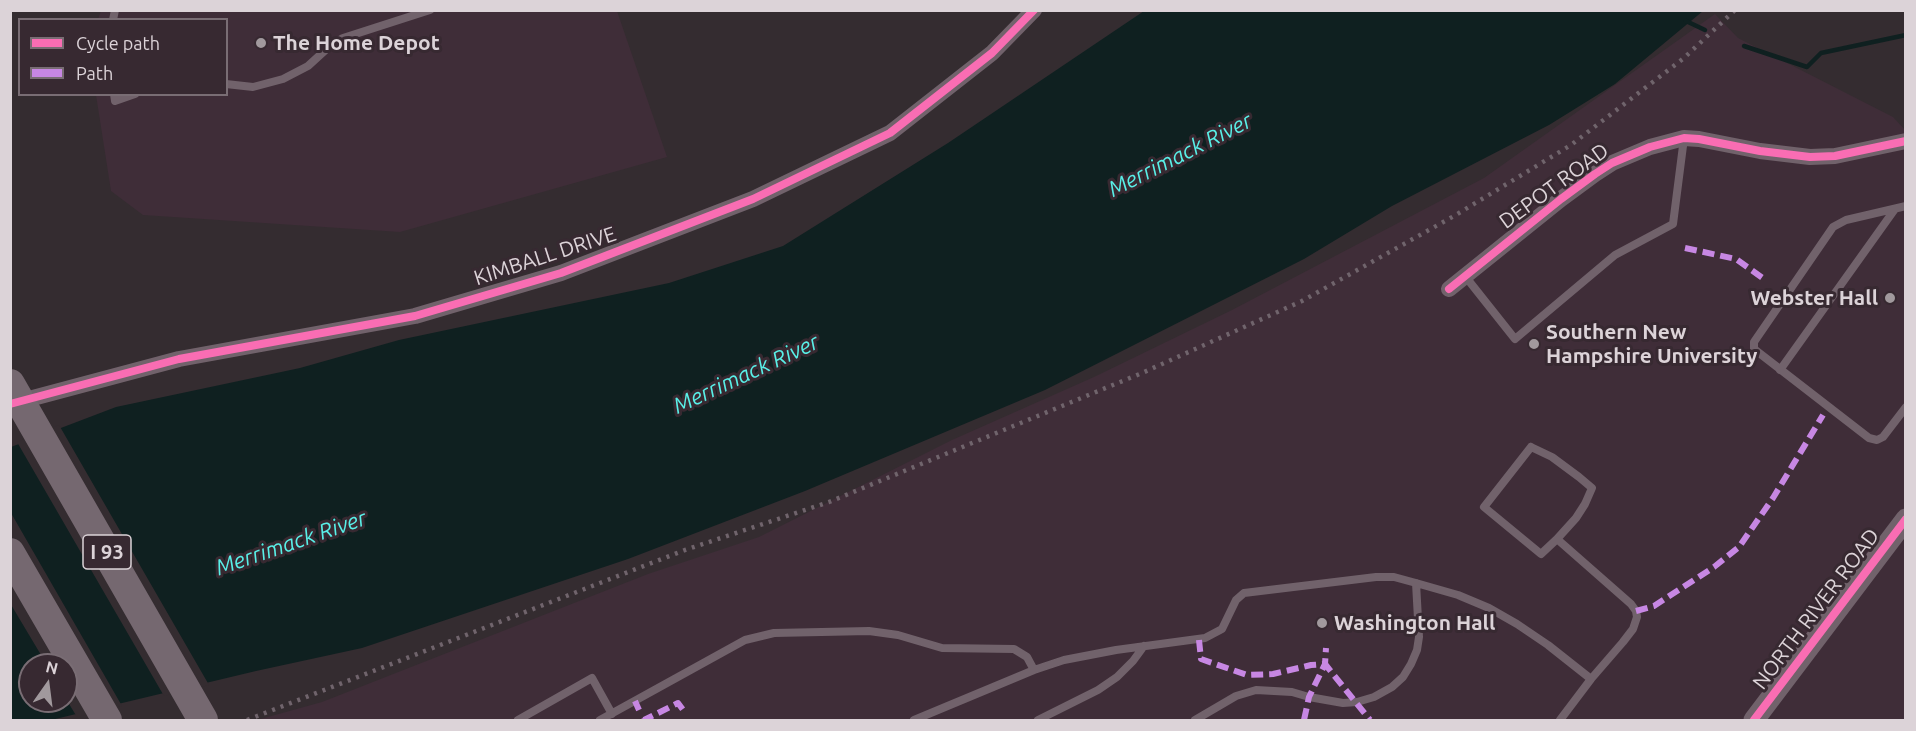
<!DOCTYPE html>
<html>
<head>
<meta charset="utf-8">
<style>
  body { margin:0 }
  #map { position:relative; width:1916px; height:731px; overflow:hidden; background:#342c30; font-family:Ubuntu,sans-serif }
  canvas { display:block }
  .frame { position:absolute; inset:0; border:12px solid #dcd3d8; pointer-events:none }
  .legend { position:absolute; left:18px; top:18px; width:210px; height:78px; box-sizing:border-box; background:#372931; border:2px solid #796d74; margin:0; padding:8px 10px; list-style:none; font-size:18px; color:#dcd3d8 }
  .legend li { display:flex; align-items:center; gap:12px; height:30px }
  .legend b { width:30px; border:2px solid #796d74 }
  .north { position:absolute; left:18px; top:653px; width:60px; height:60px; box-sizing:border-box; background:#372931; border:2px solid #796d74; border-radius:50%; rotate:14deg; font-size:16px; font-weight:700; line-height:24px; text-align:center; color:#dcd3d8 }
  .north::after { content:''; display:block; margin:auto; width:21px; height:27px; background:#a1999d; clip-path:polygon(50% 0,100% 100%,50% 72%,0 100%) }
</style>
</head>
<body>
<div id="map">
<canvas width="1916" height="731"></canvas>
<div class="frame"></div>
<ul class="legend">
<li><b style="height:8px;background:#f96db3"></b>Cycle path</li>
<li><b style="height:8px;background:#c787e3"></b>Path</li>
</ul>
<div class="north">N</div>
</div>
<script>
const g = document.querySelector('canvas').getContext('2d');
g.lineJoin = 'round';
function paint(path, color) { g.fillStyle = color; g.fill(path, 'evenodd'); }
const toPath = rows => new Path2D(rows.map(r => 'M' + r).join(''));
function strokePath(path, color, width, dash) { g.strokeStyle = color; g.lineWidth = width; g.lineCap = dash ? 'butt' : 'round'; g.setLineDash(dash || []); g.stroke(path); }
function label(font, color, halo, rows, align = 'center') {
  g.font = font + ' Ubuntu,sans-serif'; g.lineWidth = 6; g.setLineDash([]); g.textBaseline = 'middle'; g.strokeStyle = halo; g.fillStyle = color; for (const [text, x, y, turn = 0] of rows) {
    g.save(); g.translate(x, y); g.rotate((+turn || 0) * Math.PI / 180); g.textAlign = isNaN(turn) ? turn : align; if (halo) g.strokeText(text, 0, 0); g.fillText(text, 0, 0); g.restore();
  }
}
const built = toPath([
  [101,11,617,11,667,157,400,232,143,215,111,191,96,95,226,94,226,20,98,19],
  [1715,14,1738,38,1893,117,1905,130,1905,720,257,720,322,702,648,574,759,537,952,440,1094,377,1232,310,1484,178]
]);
const water = toPath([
  [1144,11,1703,11,1615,84,1549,125,1392,206,1304,259,1045,390,805,491,628,559,362,648,256,671,51,720,11,720,11,447,116,407,300,368,399,340,669,283,783,246,948,143],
  [30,665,66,665,66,701,30,701]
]);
const pier = toPath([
  [59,425,209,685,164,696,17,442],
  [11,513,122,706,77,717,66,699,66,665,47,665,10,603]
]);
const stream = toPath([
  [1686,21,1705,30],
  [1744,46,1807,67,1821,53,1906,35]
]);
const service = toPath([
  [113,20,115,10],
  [226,84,253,87,283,79,308,66,331,45,343,38,430,10],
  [114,94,115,101,135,94],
  [1906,206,1846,220,1833,227,1754,342,1754,349,1869,438,1877,440,1883,437,1906,407],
  [1465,276,1515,339,1615,255,1673,224,1684,138],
  [1780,370,1895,209],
  [1531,447,1552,457,1579,477,1592,488,1585,504,1576,518,1557,539,1541,554,1484,507,1531,447],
  [1557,539,1631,604,1636,611,1637,617,1633,629,1623,642,1591,679,1560,720],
  [518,720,592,678,612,714],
  [600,720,745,640,774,633,869,631,898,635,942,648,1014,649,1027,657,1034,670],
  [914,720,1034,670,1064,660,1116,650,1205,638,1222,629,1236,600,1244,593,1376,577,1394,577,1416,583,1458,595,1489,608,1517,624,1548,645,1591,679],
  [1038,720,1098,690,1117,677,1133,661,1144,646],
  [1195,720,1236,696,1256,690,1292,692,1309,697,1343,703,1357,702,1374,697,1392,687,1403,677,1411,664,1417,650,1419,637,1416,583]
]);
const minor = toPath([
  [1449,289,1561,199,1595,174,1612,163,1650,147,1684,138,1699,139,1760,151,1810,157,1835,156,1906,141],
  [14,403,179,359,415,316,561,273,753,199,890,133,992,53,1034,10]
]);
const tertiary = toPath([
  [1754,720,1906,519]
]);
const motorway = toPath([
  [10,384,203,720],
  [10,553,107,720]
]);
const rail = toPath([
  [247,720,685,550,829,502,1142,373,1302,301,1454,216,1571,145,1684,58,1735,10]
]);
const quiet = toPath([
  [1685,248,1736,259,1764,279],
  [1636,611,1654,606,1714,567,1739,547,1773,498,1823,415],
  [1199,640,1201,659,1247,675,1273,674,1311,665,1325,664,1370,720],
  [635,701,639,710],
  [643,718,644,720,678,703,684,711],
  [1304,720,1309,697,1325,664,1326,648]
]);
const cycleway = toPath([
  [1449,289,1561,199,1595,174,1612,163,1650,147,1684,138,1699,139,1760,151,1810,157,1835,156,1906,141],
  [10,404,179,359,415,316,561,273,753,199,890,133,992,53,1034,10],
  [1754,720,1906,519]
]);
const markers = [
  [261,43,6,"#a1999d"],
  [1890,298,6,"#a1999d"],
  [1534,344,6,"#a1999d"],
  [1322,623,6,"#a1999d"]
];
const shields = [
  [107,552,48]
];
const shieldNames = [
  ["I 93",107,552]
];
const poiNames = [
  ["The Home Depot",273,43],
  ["Webster Hall",1878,298,"right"],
  ["Southern New",1546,332],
  ["Hampshire University",1546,356],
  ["Washington Hall",1334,623]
];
const streetNames = [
  ["DEPOT ROAD",1554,186,-36],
  ["KIMBALL DRIVE",545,256,-18],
  ["NORTH RIVER ROAD",1816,609,-53]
];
const waterNames = [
  ["Merrimack River",1180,155,-27],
  ["Merrimack River",746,374,-25],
  ["Merrimack River",291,543,-19]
];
paint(built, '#3f2d38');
paint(water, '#0f2020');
paint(pier, '#342c30');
strokePath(stream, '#0f2020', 4.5);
strokePath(service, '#71626b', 8);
strokePath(minor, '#71626b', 16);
strokePath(tertiary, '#71626b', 21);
strokePath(motorway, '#756870', 30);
strokePath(rail, '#70646c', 4.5, [3, 6]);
strokePath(quiet, '#c787e3', 6, [12, 6]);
strokePath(cycleway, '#f96db3', 8);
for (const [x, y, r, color] of markers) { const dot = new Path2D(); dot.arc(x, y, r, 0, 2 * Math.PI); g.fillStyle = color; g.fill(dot); strokePath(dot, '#372931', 2); }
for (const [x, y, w] of shields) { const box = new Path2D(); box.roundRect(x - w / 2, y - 17, w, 34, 4.5); g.fillStyle = '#372931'; g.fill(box); strokePath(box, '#dcd3d8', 1.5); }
label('bold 20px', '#dcd3d8', null, shieldNames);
label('bold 21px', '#dcd3d8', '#372931', poiNames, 'left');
label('21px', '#dcd3d8', '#372931', streetNames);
label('italic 22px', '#59f0e8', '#372931', waterNames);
</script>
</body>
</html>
